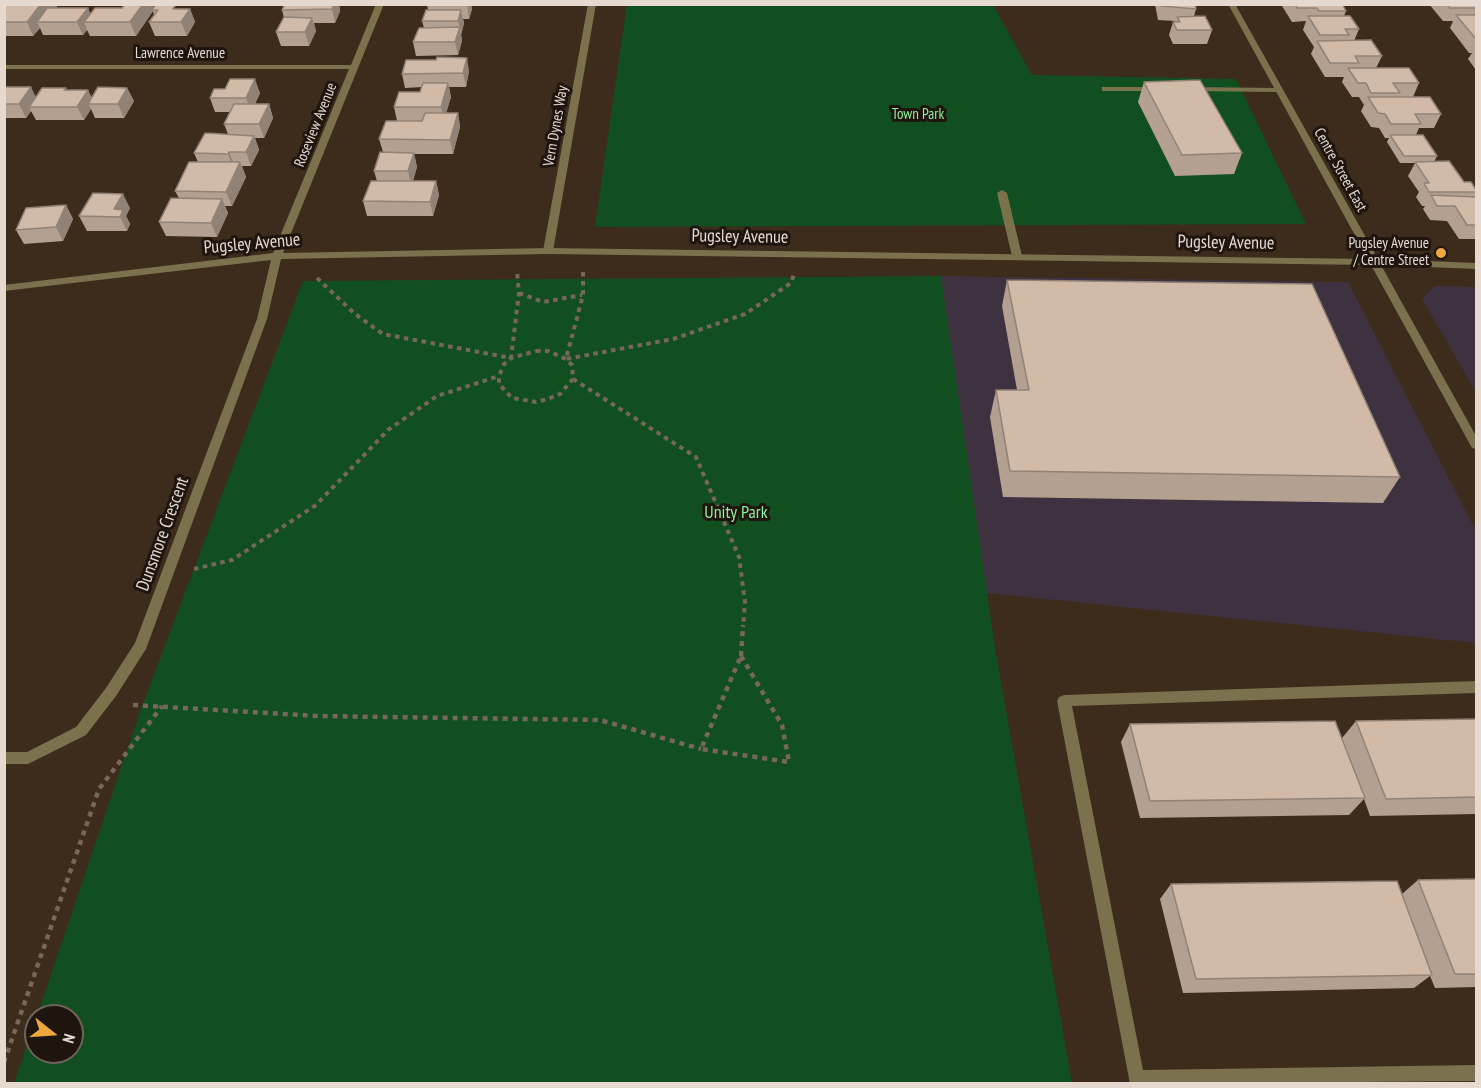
<!DOCTYPE html>
<html>
<head>
<meta charset="utf-8">
<style>
  body { margin:0 }
  #map { position:relative; width:1481px; height:1088px; overflow:hidden; background:#3d2b1c; font-family:"PT Sans Narrow",sans-serif }
  canvas { display:block }
  .frame { position:absolute; inset:0; border:6px solid #e5d9d0; pointer-events:none }
  .north { position:absolute; left:24px; top:1004px; width:60px; height:60px; box-sizing:border-box; background:#1e150f; border:2px solid #6e635c; border-radius:50%; rotate:107deg; font-size:16px; font-weight:700; line-height:24px; text-align:center; color:#e5d9d0 }
  .north::after { content:''; display:block; margin:auto; width:21px; height:27px; background:#eea73c; clip-path:polygon(50% 0,100% 100%,50% 72%,0 100%) }
</style>
</head>
<body>
<div id="map">
<canvas width="1481" height="1088"></canvas>
<div class="frame"></div>
<div class="north">N</div>
</div>
<script>
const g = document.querySelector('canvas').getContext('2d');
g.lineJoin = 'round';
function paint(path, color) { g.fillStyle = color; g.fill(path, 'evenodd'); }
const toPath = rows => new Path2D(rows.map(r => 'M' + r).join(''));
function strokePath(path, color, width, dash) { g.strokeStyle = color; g.lineWidth = width; g.lineCap = dash ? 'butt' : 'round'; g.setLineDash(dash || []); g.stroke(path); }
function label(font, color, halo, rows, align = 'center') {
  g.font = font + ' "PT Sans Narrow",sans-serif'; g.lineWidth = 6; g.setLineDash([]); g.textBaseline = 'middle'; g.strokeStyle = halo; g.fillStyle = color; for (const [text, x, y, turn = 0] of rows) {
    g.save(); g.translate(x, y); g.rotate((+turn || 0) * Math.PI / 180); g.textAlign = isNaN(turn) ? turn : align; if (halo) g.strokeText(text, 0, 0); g.fillText(text, 0, 0); g.restore();
  }
}
const industrial = toPath([
  [941,276,1348,282,1476,531,1476,643,987,593],
  [1435,286,1476,287,1476,392,1422,299]
]);
const green = toPath([
  [627,4,993,5,1032,75,1236,79,1306,224,595,227],
  [941,276,995,648,1072,1083,14,1083,36,1019,36,1052,72,1052,72,1016,37,1016,141,709,303,281]
]);
const pathFar1 = toPath([
  [583,272,583,295,566,359,673,339,745,314,791,283,794,274],
  [317,278,355,314,383,334,511,358,519,293,517,271],
  [519,293,543,302,582,295],
  [536,351,548,351,566,359,572,365,573,379,560,394,548,399,536,402,512,398,499,384,499,376,504,364,511,358,536,351],
  [573,379,696,457,739,557,745,602,743,627],
  [194,569,232,560,316,505,388,430,437,396,499,376]
]);
const path = toPath([
  [741,656,782,725,789,762,701,749,741,656],
  [741,656,743,625],
  [133,705,318,716,600,720,701,749],
  [4,1062,99,789,162,706]
]);
const lane = toPath([
  [588,4,596,4,553,251,548,254,543,251,588,4],
  [1102,87,1156,87,1160,89,1156,91,1102,91,1102,87],
  [1186,87,1278,88,1282,90,1278,92,1189,91,1186,91,1186,87],
  [1002,190,1007,193,1022,256,1017,259,1012,256,997,193,1002,190],
  [1476,681,1476,693,1072,706,1143,1070,1476,1065,1476,1081,1130,1084,1057,701,1059,697,1064,695,1476,681]
]);
const street = toPath([
  [376,4,384,4,283,253,548,248,1368,259,1228,4,1235,4,1378,259,1476,263,1476,269,1381,265,1476,436,1476,449,1472,448,1371,265,548,254,281,259,267,319,146,649,116,696,86,735,28,764,4,764,4,752,27,752,76,727,106,688,135,643,257,319,271,260,4,291,4,285,273,253,349,69,4,69,4,65,351,65,376,4]
]);
const wall = toPath([
  [4,4,56,4,57,7,56,8,88,8,90,14,152,4,153,8,190,9,195,22,187,36,155,36,149,22,154,15,153,11,136,36,90,36,87,30,83,35,43,35,40,28,33,36,4,36],
  [339,4,340,11,335,23,314,23,316,31,309,46,281,46,276,32,284,18,282,10],
  [427,4,471,4,472,9,469,19,463,19,464,23,461,35,462,41,458,55,416,56,413,42,424,28,422,21,428,10],
  [1155,4,1195,4,1196,9,1194,16,1212,30,1207,44,1173,44,1169,35,1173,22,1176,21,1158,20],
  [1283,4,1342,4,1346,11,1344,16,1359,29,1354,41,1382,56,1376,68,1419,83,1413,97,1441,114,1434,128,1419,128,1416,135,1437,156,1434,162,1476,190,1476,194,1475,197,1476,197,1476,239,1459,239,1447,221,1430,220,1423,209,1425,206,1422,206,1416,197,1419,192,1408,176,1415,163,1400,163,1387,142,1389,138,1385,138,1379,128,1371,127,1361,111,1364,105,1359,97,1352,97,1342,82,1344,77,1325,77,1311,54,1314,47,1303,30,1306,21,1292,22,1282,6],
  [1429,4,1476,4,1476,70,1468,59,1472,53,1469,53,1450,28,1453,21,1443,21],
  [469,71,466,87,449,87,451,97,446,113,458,113,460,127,453,154,414,154,417,167,413,181,436,181,439,195,433,216,367,216,363,201,377,181,374,171,383,152,379,139,397,121,394,107,420,92,422,87,405,88,402,74],
  [1144,82,1242,153,1234,174,1175,176,1138,102],
  [4,87,36,97,66,90,92,98,127,88,134,101,124,118,95,118,91,109,84,120,36,120,31,111,26,118,4,118],
  [225,89,260,93,255,104,269,104,273,118,264,138,255,138,259,150,251,166,242,166,246,177,232,206,225,206,228,213,217,237,166,236,159,222,179,198,175,191,198,162,194,153,228,134,224,124,230,112,215,112,210,98],
  [66,205,73,219,63,241,24,244,16,230],
  [130,208,126,216,130,224,127,231,87,231,79,216],
  [1007,280,1400,477,1383,503,1003,497,990,417,996,390,1017,390,1002,306],
  [1476,719,1476,814,1370,816,1364,799,1349,815,1140,818,1121,742,1130,724,1342,738,1356,721],
  [1476,879,1476,987,1435,988,1430,976,1414,988,1183,993,1160,899,1171,884,1402,894,1418,880]
]);
const shadedWall = toPath([
  [41,4,56,4,57,7,45,22,37,22,40,28,33,36,27,22],
  [143,4,152,4,154,10,152,10,153,11,136,36,130,22],
  [334,4,339,4,340,11,335,23,332,9],
  [467,4,471,4,472,9,469,19],
  [88,8,94,22,84,22,87,30,83,35,77,22],
  [190,9,195,22,187,36,181,22],
  [461,10,464,23,461,35,458,21],
  [312,18,316,31,309,46,305,32],
  [460,27,462,41,458,55,455,42],
  [467,58,469,71,466,87,463,73],
  [255,79,260,93,251,112,246,98],
  [448,83,451,97,444,121,441,107],
  [31,87,38,101,29,107,31,111,26,118,19,104],
  [127,88,134,101,124,118,118,104],
  [88,90,95,103,88,104,91,109,84,120,77,107],
  [269,104,273,118,264,138,259,124],
  [458,113,460,127,453,154,450,140],
  [254,136,259,150,251,166,246,152],
  [229,152,235,166,233,168,228,154],
  [414,153,417,167,411,186,408,171],
  [240,162,246,177,232,206,226,192],
  [436,181,439,195,433,216,430,202],
  [123,194,130,208,126,216,130,224,127,231,120,217,114,209],
  [222,199,228,213,217,237,211,223],
  [66,205,73,219,63,241,56,227]
]);
const building = toPath([
  [4,4,41,4,27,22,4,22,4,4],
  [125,4,143,4,130,22,84,22,95,8,122,8,125,4],
  [156,4,176,4,173,9,190,9,181,22,149,22,158,10,152,10,156,4],
  [285,4,334,4,332,9,282,10,285,4],
  [427,4,467,4,467,5,427,4],
  [1161,4,1195,4,1196,9,1161,6,1161,4],
  [1295,4,1342,4,1346,11,1319,11,1317,8,1297,8,1295,4],
  [1447,4,1476,4,1476,8,1450,8,1447,4],
  [47,8,88,8,77,22,37,22,47,8],
  [426,10,461,10,458,21,422,21,426,10],
  [1456,15,1476,15,1476,39,1456,15],
  [1205,16,1212,30,1177,30,1173,22,1180,22,1177,17,1205,16],
  [1308,16,1350,16,1359,29,1345,29,1349,35,1320,35,1308,16],
  [284,17,312,18,305,32,276,32,284,17],
  [460,27,455,42,413,42,419,28,460,27],
  [1371,40,1382,56,1355,56,1359,63,1330,63,1317,41,1371,40],
  [437,57,467,58,463,73,402,74,406,60,436,60,437,57],
  [1348,68,1409,68,1419,83,1393,83,1400,93,1371,93,1366,83,1358,83,1348,68],
  [230,79,255,79,246,98,210,98,214,89,225,89,230,79],
  [1200,80,1242,153,1182,155,1144,82,1200,80],
  [423,83,448,83,441,107,394,107,399,92,420,92,423,83],
  [4,87,31,87,19,104,4,104,4,87],
  [98,87,127,88,118,104,88,104,98,87],
  [42,88,66,88,64,90,88,90,77,107,29,107,42,88],
  [1368,97,1430,97,1441,114,1415,114,1421,124,1391,124,1385,114,1378,113,1368,97],
  [234,104,269,104,259,124,224,124,234,104],
  [425,113,458,113,450,140,379,139,386,121,422,121,425,113],
  [205,133,254,136,246,152,229,152,228,154,194,153,205,133],
  [1390,135,1423,135,1437,156,1404,156,1390,135],
  [380,152,414,153,408,171,374,171,380,152],
  [1449,161,1464,182,1471,182,1476,190,1476,192,1429,192,1424,183,1429,183,1415,162,1449,161],
  [189,162,240,162,226,192,175,191,189,162],
  [371,181,436,181,430,202,363,201,371,181],
  [93,193,123,194,114,209,123,210,120,217,79,216,93,193],
  [1431,195,1476,197,1476,225,1467,225,1455,206,1437,206,1431,195],
  [171,198,222,199,211,223,159,222,171,198],
  [66,205,56,227,16,230,26,208,66,205],
  [1007,280,1312,284,1400,477,1010,471,996,390,1029,390,1007,280],
  [1476,719,1476,797,1386,799,1356,721,1476,719],
  [1335,721,1365,798,1150,801,1130,724,1335,721],
  [1476,879,1476,974,1455,974,1418,880,1476,879],
  [1397,881,1432,975,1196,979,1171,884,1397,881]
]);
const markers = [
  [1441,253,6,"#eea73c"]
];
const farStreetnames = [
  ["Lawrence Avenue",180,54],
  ["Roseview Avenue",316,125,-68],
  ["Vern Dynes Way",556,126,-80],
  ["Centre Street East",1340,170,61]
];
const farParknames = [
  ["Town Park",918,115]
];
const farPoinames = [
  ["Pugsley Avenue",1429,244],
  ["/ Centre Street",1429,261]
];
const streetNames = [
  ["Pugsley Avenue",740,237,1],
  ["Pugsley Avenue",1226,243,1],
  ["Pugsley Avenue",252,244,-5],
  ["Dunsmore Crescent",163,534,-70]
];
const parkNames = [
  ["Unity Park",736,513]
];
paint(industrial, '#3f3240');
paint(green, '#124f20');
strokePath(pathFar1, '#77675a', 4, [4.5, 4.5]);
strokePath(path, '#77675a', 4.5, [5, 5]);
paint(lane, '#7b714d');
paint(street, '#7b714d');
paint(wall, '#b4a090');
paint(shadedWall, '#928276');
paint(building, '#d1baa8');
strokePath(building, '#928276', 1.5);
for (const [x, y, r, color] of markers) { const dot = new Path2D(); dot.arc(x, y, r, 0, 2 * Math.PI); g.fillStyle = color; g.fill(dot); strokePath(dot, '#1e150f', 2); }
label('15px', '#e5d9d0', '#1e150f', farStreetnames);
label('15px', '#90f19d', '#1e150f', farParknames);
label('15px', '#e5d9d0', '#1e150f', farPoinames, 'right');
label('18px', '#e5d9d0', '#1e150f', streetNames);
label('18px', '#90f19d', '#1e150f', parkNames);
</script>
</body>
</html>
